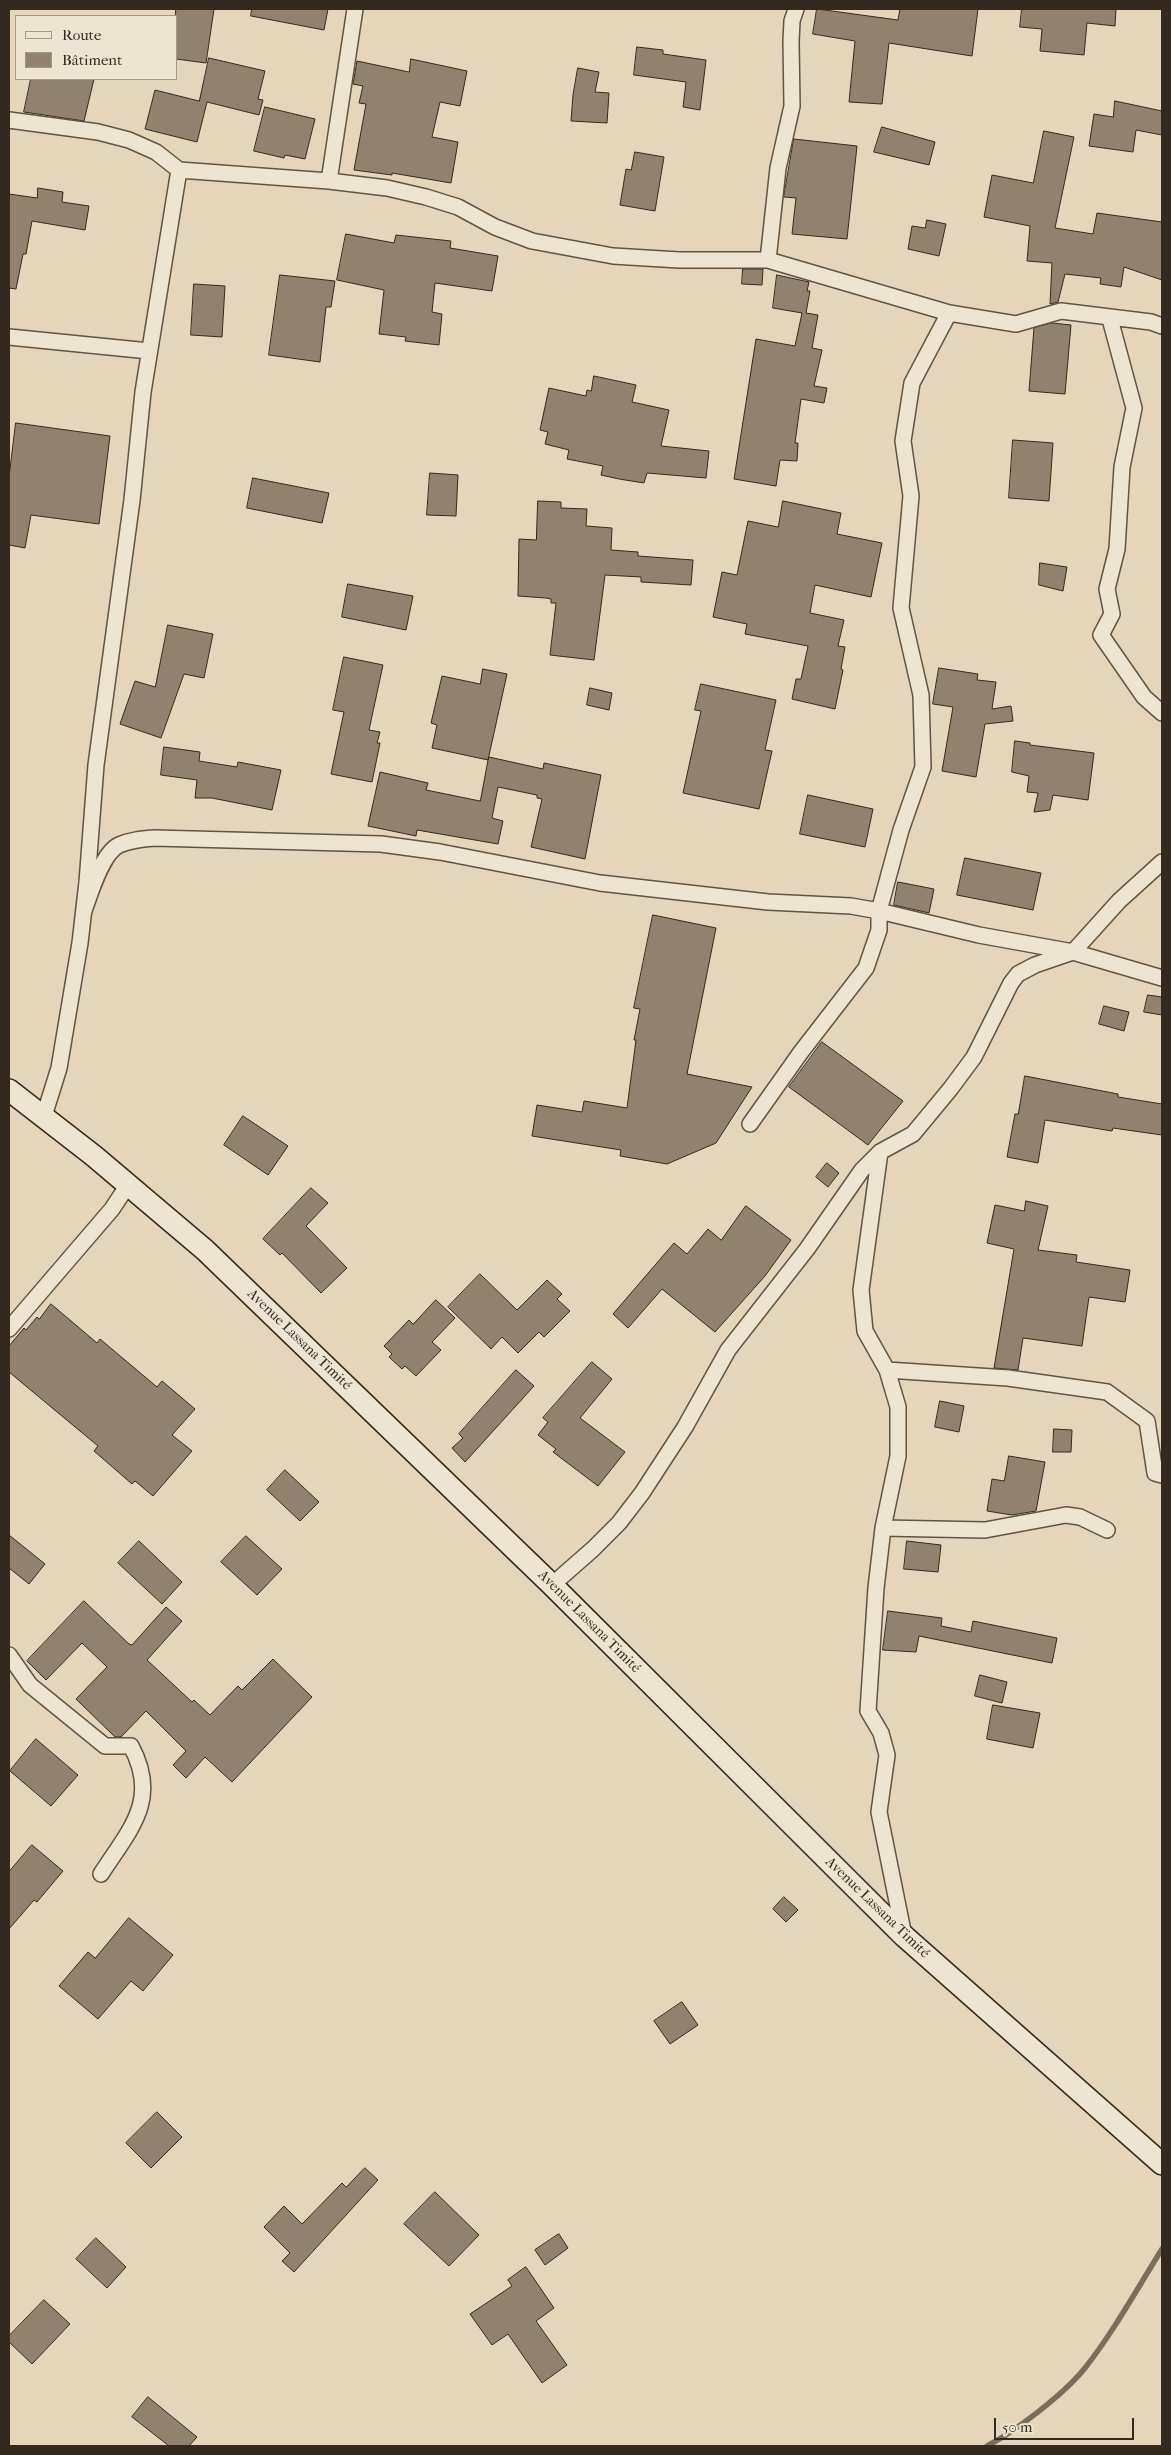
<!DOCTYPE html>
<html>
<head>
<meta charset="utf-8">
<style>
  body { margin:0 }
  #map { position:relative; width:1171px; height:2455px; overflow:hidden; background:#e5d5ba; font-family:"IM FELL French Canon",serif }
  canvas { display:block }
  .frame { position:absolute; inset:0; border:10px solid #33291e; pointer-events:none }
  .legend { position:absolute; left:15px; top:15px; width:162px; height:65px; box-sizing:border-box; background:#eee4d2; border:1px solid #a3998a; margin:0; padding:6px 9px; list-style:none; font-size:15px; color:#33291e }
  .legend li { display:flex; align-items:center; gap:10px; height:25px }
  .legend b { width:25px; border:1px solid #a3998a }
  .scale { position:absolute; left:994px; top:2418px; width:140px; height:22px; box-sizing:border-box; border:2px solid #33291e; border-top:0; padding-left:6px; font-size:15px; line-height:18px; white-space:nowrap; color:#33291e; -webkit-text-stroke:4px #eee4d2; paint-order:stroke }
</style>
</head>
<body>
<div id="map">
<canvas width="1171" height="2455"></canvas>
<div class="frame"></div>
<ul class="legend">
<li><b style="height:6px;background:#eee4d2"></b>Route</li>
<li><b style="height:14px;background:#90826f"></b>Bâtiment</li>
</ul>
<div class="scale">50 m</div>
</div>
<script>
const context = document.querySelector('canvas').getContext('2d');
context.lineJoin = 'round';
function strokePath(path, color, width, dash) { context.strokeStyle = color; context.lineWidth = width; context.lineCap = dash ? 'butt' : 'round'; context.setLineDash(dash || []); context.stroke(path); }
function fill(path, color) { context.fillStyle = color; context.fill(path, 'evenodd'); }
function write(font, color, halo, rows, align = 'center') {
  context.font = font + ' "IM FELL French Canon",serif'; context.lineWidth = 5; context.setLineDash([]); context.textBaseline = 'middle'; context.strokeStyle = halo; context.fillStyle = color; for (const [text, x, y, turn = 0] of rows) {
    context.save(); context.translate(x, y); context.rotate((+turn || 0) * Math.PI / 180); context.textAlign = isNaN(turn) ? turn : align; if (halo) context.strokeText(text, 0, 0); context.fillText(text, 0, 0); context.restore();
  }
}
strokePath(new Path2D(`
  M 987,2446 C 1016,2431 1064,2394 1085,2368 C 1114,2331 1137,2289 1162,2249`), '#796d5c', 5.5);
const building = new Path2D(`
  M 176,9 L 214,9 L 206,63 L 176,59 Z
  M 252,9 L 328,9 L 324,30 L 251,16 Z
  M 817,9 L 898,20 L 900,9 L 978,9 L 972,56 L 889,43 L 882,104 L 849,102 L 855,41 L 813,34 Z
  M 1022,9 L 1116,9 L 1115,26 L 1087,23 L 1084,55 L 1040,51 L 1042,29 L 1020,27 Z
  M 637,47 L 663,50 L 663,54 L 706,60 L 700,110 L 683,107 L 686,82 L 634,75 Z
  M 209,58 L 265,71 L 258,99 L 263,100 L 259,115 L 207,102 L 197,142 L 145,129 L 155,90 L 199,101 Z
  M 411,59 L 467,71 L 460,106 L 440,102 L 432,137 L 458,142 L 451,183 L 392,173 L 392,175 L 354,170 L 366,104 L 359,103 L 363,86 L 353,84 L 357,61 L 409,72 Z
  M 578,68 L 599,72 L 595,92 L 609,93 L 607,123 L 571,121 L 573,95 Z
  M 31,79 L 94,79 L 84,121 L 24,112 Z
  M 1115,101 L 1162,111 L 1162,135 L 1136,130 L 1133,152 L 1089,146 L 1094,114 L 1113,117 Z
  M 265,107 L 315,119 L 305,159 L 285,155 L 284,158 L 254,151 Z
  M 882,127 L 935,142 L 929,165 L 874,152 Z
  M 1044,131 L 1074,137 L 1055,228 L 1093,234 L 1097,213 L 1162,222 L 1162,280 L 1124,267 L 1121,287 L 1100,284 L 1101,278 L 1065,274 L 1058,302 L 1050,304 L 1052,263 L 1027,261 L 1030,226 L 984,217 L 992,175 L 1033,183 Z
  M 794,139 L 857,146 L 847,239 L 792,234 L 796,198 L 784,197 Z
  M 635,152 L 664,157 L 655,211 L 620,205 L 626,169 L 631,170 Z
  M 38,188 L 63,192 L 62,202 L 89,206 L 85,230 L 32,221 L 26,254 L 23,254 L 16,289 L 9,288 L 9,194 L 37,198 Z
  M 927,220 L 946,224 L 939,256 L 908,249 L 912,226 L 925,228 Z
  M 346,234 L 394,243 L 396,235 L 451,241 L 450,248 L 498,256 L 492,291 L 435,283 L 432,312 L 442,314 L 439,345 L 405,341 L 406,337 L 379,334 L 384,290 L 337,280 Z
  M 743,269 L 763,269 L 762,285 L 742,284 Z
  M 280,275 L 335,281 L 331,307 L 326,307 L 320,362 L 269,355 Z
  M 777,275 L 809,282 L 807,291 L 810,291 L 806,313 L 818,315 L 812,348 L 822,350 L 814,386 L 827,388 L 824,403 L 801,399 L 795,443 L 798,443 L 797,461 L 780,460 L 776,486 L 734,479 L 756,339 L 795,346 L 802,313 L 773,308 Z
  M 194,284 L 225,286 L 222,337 L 191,335 Z
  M 1052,323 L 1071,325 L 1065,394 L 1029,391 L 1034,328 Z
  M 594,376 L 636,385 L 632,402 L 669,410 L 661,446 L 709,451 L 706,478 L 647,473 L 644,483 L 619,479 L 601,475 L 603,466 L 567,459 L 569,450 L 545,444 L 548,432 L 540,430 L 549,388 L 586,396 L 587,390 L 591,391 Z
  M 16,423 L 110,436 L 99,524 L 31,515 L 25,548 L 9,545 L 9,477 Z
  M 1013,440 L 1053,443 L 1049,501 L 1009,498 Z
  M 430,473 L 458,475 L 456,516 L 427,515 Z
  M 253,478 L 329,493 L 322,523 L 247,508 Z
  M 538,501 L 561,502 L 561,508 L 587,509 L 586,526 L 612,528 L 611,550 L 638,552 L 638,556 L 693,560 L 691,585 L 641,582 L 641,577 L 605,575 L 594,660 L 550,655 L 556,603 L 551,603 L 551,599 L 546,598 L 518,596 L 519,539 L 536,540 Z
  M 783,501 L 841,513 L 837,534 L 882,543 L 871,597 L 815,585 L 810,613 L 844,620 L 838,646 L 845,647 L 841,669 L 843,670 L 835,709 L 792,699 L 796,679 L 801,679 L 808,646 L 745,634 L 747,624 L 713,617 L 722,572 L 737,575 L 748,521 L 778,527 Z
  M 1040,563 L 1067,567 L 1063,591 L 1039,585 Z
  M 348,584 L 413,596 L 406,630 L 342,617 Z
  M 168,625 L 213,634 L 204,678 L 184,674 L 161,738 L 120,724 L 135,681 L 155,687 Z
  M 344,657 L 383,665 L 369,730 L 380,732 L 377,743 L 380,743 L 372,782 L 331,774 L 344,712 L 333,710 Z
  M 939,668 L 978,674 L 977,680 L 996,682 L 992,709 L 1011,706 L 1013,721 L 985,724 L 976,777 L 942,771 L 953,707 L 933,704 Z
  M 483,669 L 507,674 L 488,760 L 432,748 L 437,725 L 431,723 L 442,676 L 480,684 Z
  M 701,684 L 776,700 L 765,750 L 772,751 L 759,809 L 683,793 L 701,711 L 695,710 Z
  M 590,688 L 612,693 L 609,710 L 587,705 Z
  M 1015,741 L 1030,743 L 1030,745 L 1094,753 L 1088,800 L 1053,795 L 1050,810 L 1034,812 L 1038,793 L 1027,792 L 1029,776 L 1012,772 Z
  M 164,747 L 200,752 L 199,761 L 237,767 L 238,762 L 281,770 L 272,810 L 212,798 L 195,798 L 197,780 L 161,775 Z
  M 489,757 L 543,769 L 544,763 L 601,775 L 585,859 L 531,847 L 542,799 L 537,798 L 537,795 L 498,787 L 492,818 L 503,821 L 498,844 L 417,830 L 416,836 L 368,826 L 380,772 L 428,783 L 426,790 L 480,801 Z
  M 808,795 L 873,809 L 865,847 L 800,834 Z
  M 965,858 L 1041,873 L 1033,910 L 957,895 Z
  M 898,882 L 934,889 L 929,913 L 894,905 Z
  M 653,915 L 716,928 L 687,1074 L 752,1087 L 716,1143 L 667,1164 L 620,1156 L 621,1150 L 532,1136 L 537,1105 L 582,1112 L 584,1101 L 627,1108 L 636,1040 L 634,1040 L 640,1009 L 634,1008 Z
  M 1148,995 L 1162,997 L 1162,1015 L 1144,1012 Z
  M 1104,1006 L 1129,1012 L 1124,1031 L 1099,1024 Z
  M 822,1042 L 903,1101 L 868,1145 L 789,1087 Z
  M 1025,1076 L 1118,1094 L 1118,1097 L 1162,1104 L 1162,1135 L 1113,1128 L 1112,1131 L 1045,1120 L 1038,1163 L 1007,1157 L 1015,1114 L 1018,1114 Z
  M 243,1116 L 288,1146 L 268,1175 L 224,1145 Z
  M 827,1163 L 839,1173 L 828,1187 L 816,1177 Z
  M 311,1188 L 328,1203 L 306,1226 L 347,1268 L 321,1293 L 282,1253 L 280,1255 L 263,1239 Z
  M 1026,1201 L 1048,1206 L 1038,1250 L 1077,1255 L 1076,1262 L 1130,1270 L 1125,1302 L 1089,1297 L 1082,1346 L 1023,1338 L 1018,1370 L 994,1368 L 1014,1249 L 987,1243 L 995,1205 L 1024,1211 Z
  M 746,1206 L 791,1240 L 765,1276 L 715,1332 L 662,1289 L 628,1328 L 613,1314 L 674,1243 L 687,1254 L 708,1229 L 721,1240 Z
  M 480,1274 L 517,1310 L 547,1280 L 562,1294 L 557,1299 L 570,1311 L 544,1337 L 539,1332 L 518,1353 L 502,1337 L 491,1349 L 448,1307 Z
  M 436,1300 L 455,1318 L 432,1342 L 441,1350 L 416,1376 L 405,1366 L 402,1369 L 389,1357 L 392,1354 L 384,1346 L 409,1320 L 413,1324 Z
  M 51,1304 L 97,1343 L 100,1339 L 157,1387 L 162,1381 L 195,1409 L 172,1435 L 192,1451 L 153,1496 L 135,1481 L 132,1484 L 94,1451 L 98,1446 L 9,1372 L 9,1346 L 24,1328 L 26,1330 L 37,1317 L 39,1319 Z
  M 592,1362 L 612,1379 L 580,1418 L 625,1452 L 598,1486 L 553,1452 L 556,1449 L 538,1435 L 548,1422 L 543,1418 Z
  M 516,1370 L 534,1386 L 465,1462 L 452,1448 L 463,1438 L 459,1434 Z
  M 940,1401 L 964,1406 L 959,1432 L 935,1427 Z
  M 1054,1429 L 1072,1430 L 1071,1452 L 1053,1452 Z
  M 1009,1456 L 1045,1462 L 1036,1511 L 1012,1515 L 987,1511 L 992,1479 L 1004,1481 Z
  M 285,1470 L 319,1502 L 300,1521 L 267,1490 Z
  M 9,1535 L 45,1564 L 29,1584 L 9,1568 Z
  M 246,1536 L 282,1569 L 257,1595 L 221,1562 Z
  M 139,1541 L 182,1582 L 162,1604 L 118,1563 Z
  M 907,1541 L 941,1545 L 938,1572 L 904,1569 Z
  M 84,1601 L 129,1644 L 132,1645 L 166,1607 L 182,1621 L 147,1660 L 192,1702 L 194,1700 L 210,1715 L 238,1686 L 242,1690 L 273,1659 L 312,1697 L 232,1782 L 205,1757 L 186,1778 L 173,1765 L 186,1751 L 146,1711 L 121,1737 L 115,1737 L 76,1699 L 107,1667 L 82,1643 L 46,1680 L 27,1661 Z
  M 888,1611 L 942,1618 L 941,1626 L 971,1632 L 973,1621 L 1057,1638 L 1052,1663 L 919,1636 L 916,1652 L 883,1650 Z
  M 980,1675 L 1007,1682 L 1002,1703 L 975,1696 Z
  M 993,1705 L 1040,1713 L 1033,1748 L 987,1739 Z
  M 36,1739 L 78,1775 L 51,1806 L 10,1771 Z
  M 32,1845 L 63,1871 L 37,1902 L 34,1900 L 9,1929 L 9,1872 Z
  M 784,1897 L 798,1910 L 786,1922 L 773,1909 Z
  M 129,1918 L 173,1955 L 143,1991 L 131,1981 L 98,2019 L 59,1986 L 88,1952 L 95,1958 Z
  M 682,2002 L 698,2025 L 670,2044 L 654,2021 Z
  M 157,2112 L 182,2137 L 151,2168 L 126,2143 Z
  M 365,2168 L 378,2180 L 294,2272 L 282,2261 L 290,2253 L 264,2227 L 284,2206 L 302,2224 L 342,2183 L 346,2187 Z
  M 435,2192 L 479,2235 L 449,2266 L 404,2224 Z
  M 559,2234 L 568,2248 L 545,2265 L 535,2250 Z
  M 96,2238 L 126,2267 L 107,2288 L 76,2259 Z
  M 526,2267 L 554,2308 L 536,2321 L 567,2365 L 542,2383 L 508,2334 L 492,2345 L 470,2314 L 512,2286 L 508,2280 Z
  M 44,2300 L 70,2324 L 32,2364 L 9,2342 L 9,2336 Z
  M 148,2397 L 197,2437 L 189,2446 L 169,2446 L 132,2417 Z`);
fill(building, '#90826f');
strokePath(building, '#33291e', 1);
const street = new Path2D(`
  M 9,120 L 98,132 L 129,140 L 156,152 L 179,170 L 329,181 L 387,188 L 426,197 L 458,207 L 495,227 L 532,241 L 613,256 L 679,260 L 768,260 L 949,313 L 1016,324 L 1061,311 L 1151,322 L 1162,326
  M 329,181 L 355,9
  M 768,260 L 778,168 L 792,106 L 791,41 L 792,21 L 796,9
  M 1110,319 L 1134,408 L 1122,467 L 1117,549 L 1107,589 L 1112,614 L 1101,635 L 1144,697 L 1162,713
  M 9,337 L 149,351
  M 84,911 C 90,894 102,853 119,845 C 130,840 142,839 154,838 L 381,844 L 440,852 L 600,883 L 768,902 L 851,906 L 879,911 L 979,935 L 1073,952 L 1162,978
  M 44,1116 L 59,1068 L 80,943 L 87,882 L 96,765 L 132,500 L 143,392 L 179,170
  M 750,1124 L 801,1052 L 866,968 L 879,930 L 879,911 L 901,830 L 923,767 L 921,695 L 901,608 L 911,496 L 903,441 L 912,383 L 949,313
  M 880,1152 L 861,1290 L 865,1331 L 887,1370 L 898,1407 L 898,1456 L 883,1528 L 876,1588 L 868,1711 L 881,1733 L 887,1755 L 879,1812 L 904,1936
  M 9,1329 L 112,1209 L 128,1185
  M 887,1370 L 1008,1378 L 1107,1392 L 1147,1421 L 1155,1473 L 1162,1475
  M 883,1528 L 985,1530 L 1066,1515 L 1080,1517 L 1107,1530
  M 552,1585 L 593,1549 L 619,1523 L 642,1493 L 685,1427 L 728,1350 L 807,1249 L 862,1170 L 880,1152 L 913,1134 L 951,1088 L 974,1057 L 1011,983 L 1018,974 L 1035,965 L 1073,952 L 1119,901 L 1162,862
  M 9,1655 L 30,1685 L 105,1746 L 131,1746 C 160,1800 130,1829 101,1874`);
const secondary = new Path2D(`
  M 9,1090 L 94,1156 L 205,1250 L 552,1585 L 904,1936 L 1162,2164`);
strokePath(street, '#605445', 18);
strokePath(secondary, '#33291e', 24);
strokePath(street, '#eee4d2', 15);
strokePath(secondary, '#eee4d2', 21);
write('14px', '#33291e', '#eee4d2', [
  ["Avenue Lassana Timité",299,1340,44],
  ["Avenue Lassana Timité",589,1622,45],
  ["Avenue Lassana Timité",877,1908,44]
]);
</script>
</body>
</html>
